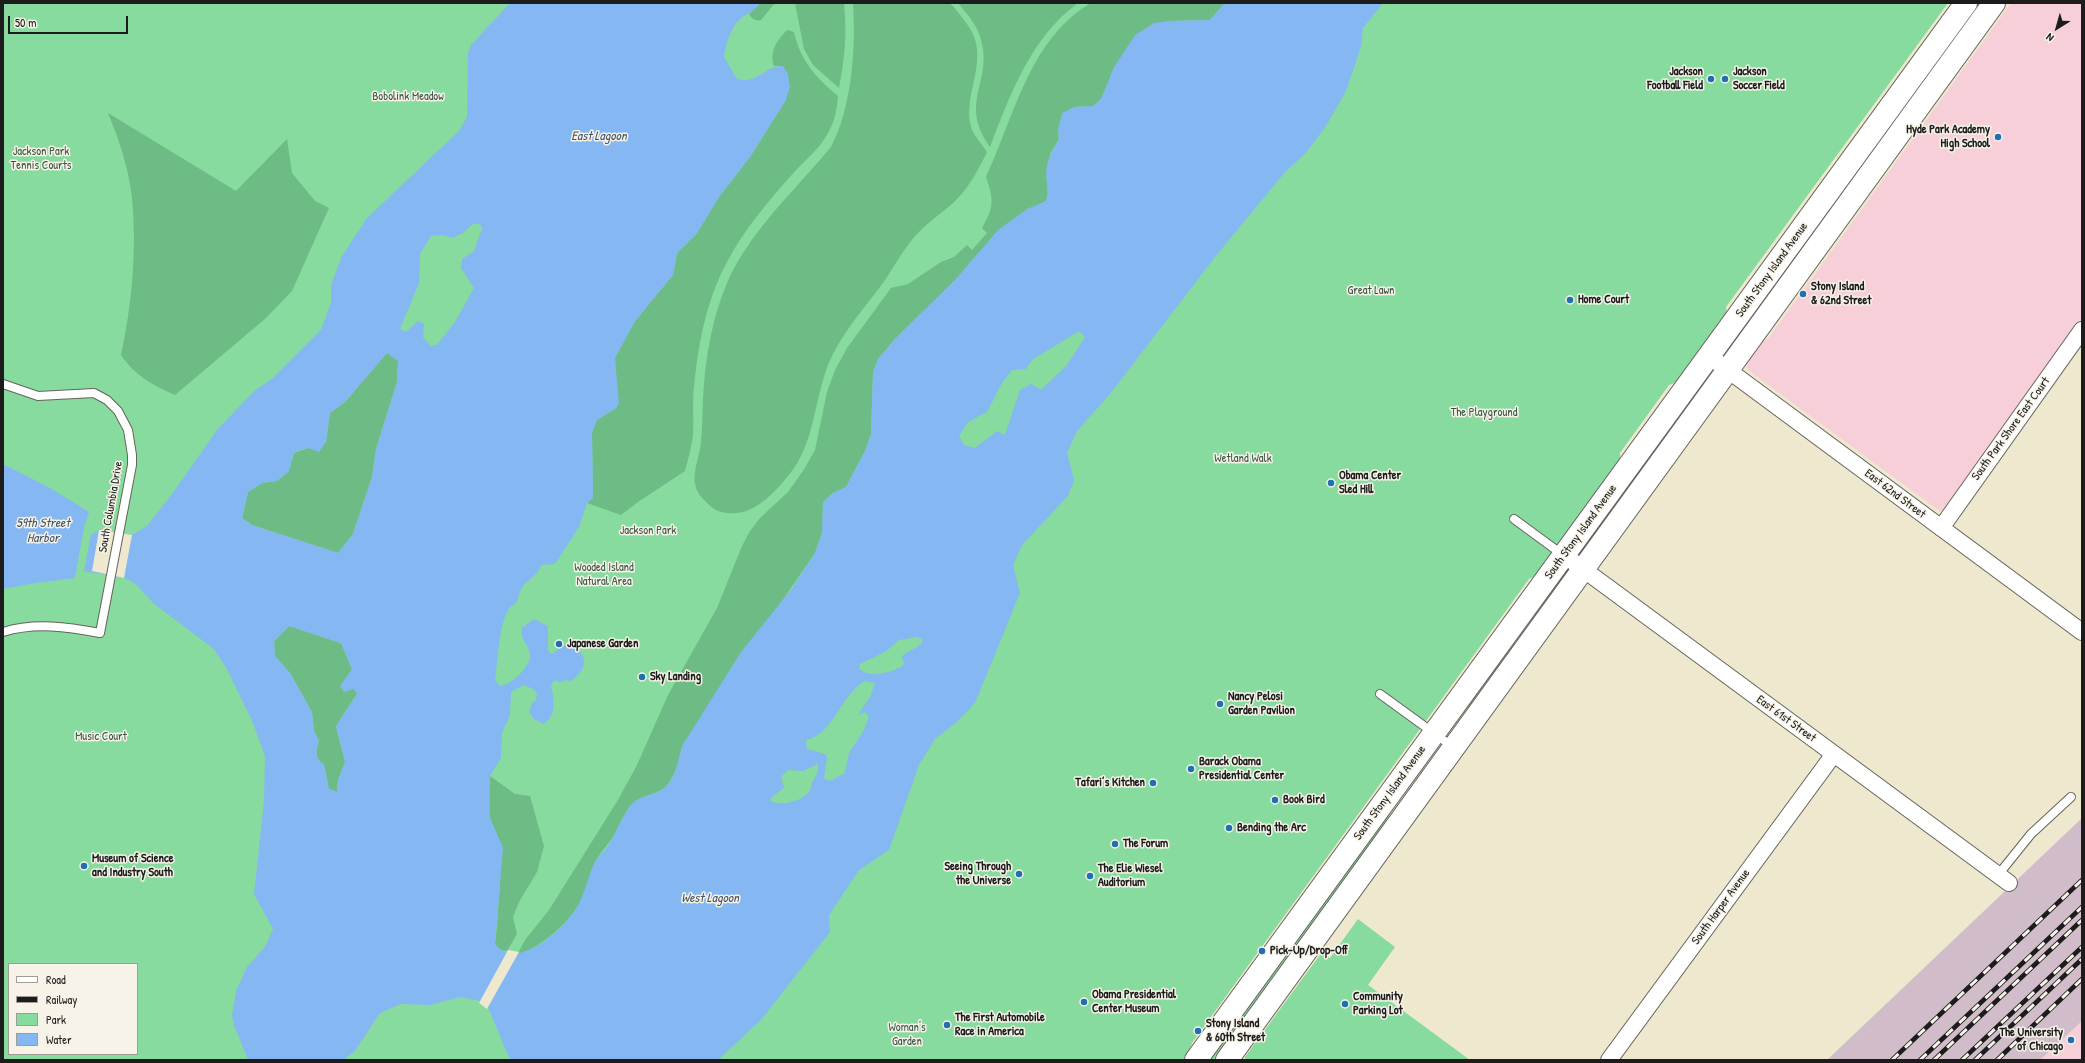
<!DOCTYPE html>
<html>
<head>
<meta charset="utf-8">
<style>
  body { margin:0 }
  #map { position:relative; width:2085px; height:1063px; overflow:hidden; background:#eee8cf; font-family:"Patrick Hand",sans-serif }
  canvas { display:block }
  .frame { position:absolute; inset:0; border:4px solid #1c1c1c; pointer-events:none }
  .legend { position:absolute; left:8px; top:963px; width:130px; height:92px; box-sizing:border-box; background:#f7f3e8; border:1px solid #9f9d96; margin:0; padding:5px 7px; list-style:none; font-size:12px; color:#1c1c1c }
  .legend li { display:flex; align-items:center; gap:8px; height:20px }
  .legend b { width:20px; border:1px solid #9f9d96 }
  .north { position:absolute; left:2037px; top:8px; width:40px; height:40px; -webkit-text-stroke:3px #f7f3e8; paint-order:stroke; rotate:217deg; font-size:11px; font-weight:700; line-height:16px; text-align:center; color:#1c1c1c }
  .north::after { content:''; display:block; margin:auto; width:14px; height:18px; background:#1c1c1c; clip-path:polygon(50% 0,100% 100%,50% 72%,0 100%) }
  .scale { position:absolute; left:8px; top:16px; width:120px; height:18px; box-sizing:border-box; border:2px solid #1c1c1c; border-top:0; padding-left:5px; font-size:12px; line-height:14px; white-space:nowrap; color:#1c1c1c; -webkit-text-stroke:3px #f7f3e8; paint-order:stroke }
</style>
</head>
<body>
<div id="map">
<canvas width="2085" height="1063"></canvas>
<div class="frame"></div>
<ul class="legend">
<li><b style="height:5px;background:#fff"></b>Road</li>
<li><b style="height:5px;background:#1c1c1c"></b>Railway</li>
<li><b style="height:11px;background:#87db9e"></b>Park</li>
<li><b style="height:11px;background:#85b7f2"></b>Water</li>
</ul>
<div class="north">N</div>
<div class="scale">50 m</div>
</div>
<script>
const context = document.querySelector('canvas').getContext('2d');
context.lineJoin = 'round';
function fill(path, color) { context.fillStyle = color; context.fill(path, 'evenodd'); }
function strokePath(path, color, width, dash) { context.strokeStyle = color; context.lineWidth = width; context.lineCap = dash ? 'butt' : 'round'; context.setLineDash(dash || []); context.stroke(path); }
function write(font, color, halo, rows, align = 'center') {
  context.font = font + ' "Patrick Hand",sans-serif'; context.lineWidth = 3; context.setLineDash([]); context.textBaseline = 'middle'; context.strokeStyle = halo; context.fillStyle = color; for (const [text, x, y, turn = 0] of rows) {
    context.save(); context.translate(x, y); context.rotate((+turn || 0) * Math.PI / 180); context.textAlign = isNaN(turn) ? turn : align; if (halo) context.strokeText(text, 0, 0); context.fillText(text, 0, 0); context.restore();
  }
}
fill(new Path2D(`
  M 2011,3 L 2082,3 L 2082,318 L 1941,512 L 1752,373 L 1747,368 L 1746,362 L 1760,339 L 1768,339 Z
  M 2082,1021 L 2082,1060 L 2040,1060 Z`), '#f6cfd8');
fill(new Path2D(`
  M 2082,818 L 2082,1021 L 2040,1060 L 1827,1060 Z`), '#d1bdca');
fill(new Path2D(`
  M 3,3 L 1948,3 L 1726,307 L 1727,317 L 1680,381 L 1669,385 L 1620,453 L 1620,463 L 1539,574 L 1529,579 L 1192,1043 L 1186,1060 L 3,1060 ZM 9,964 L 137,964 L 137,1054 L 9,1054 Z
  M 1905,100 L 1908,103 L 1891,131 L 1783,280 L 1781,278 L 1796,251 Z
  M 1701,381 L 1706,385 L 1635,483 L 1633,481 L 1649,454 Z
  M 1511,643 L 1513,645 L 1497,673 L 1470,710 L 1465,706 Z
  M 1386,814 L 1389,816 L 1372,844 L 1216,1060 L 1208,1060 Z
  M 1358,919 L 1395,947 L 1368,985 L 1470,1060 L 1245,1060 L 1245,1057 L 1322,952 L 1330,958 Z`), '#87db9e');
fill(new Path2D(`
  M 760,3 L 775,3 L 761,20 C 755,21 752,19 749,14 Z
  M 795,3 L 844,3 C 847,35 845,56 839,88 L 813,65 L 804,49 Z
  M 853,3 L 949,3 L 953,6 C 960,15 968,24 973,34 C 986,63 965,93 970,123 C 972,134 981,143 987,152 C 979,168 971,184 959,197 C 947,210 931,219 919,232 C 904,247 895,266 883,283 C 866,306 847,327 834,352 C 813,391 818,441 788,476 C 771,497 748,521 718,511 C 713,509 708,504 704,500 C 686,482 699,463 701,442 C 703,422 702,403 704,384 C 708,340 718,291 743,253 C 768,214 802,182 831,147 C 852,107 856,48 853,3 Z
  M 958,3 L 1078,3 C 1031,37 1010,95 990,147 C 958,102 993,83 981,40 C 978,26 967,14 958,3 Z
  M 1091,3 L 1230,3 L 1224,4 L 1210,20 L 1169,21 L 1107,85 L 1101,99 L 1093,106 L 1074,107 L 1058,130 L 1059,139 L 1050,154 L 1049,193 L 1046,201 L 1039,205 L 954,281 L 895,339 L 878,359 L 873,373 L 871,434 L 865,451 L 846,487 L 833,493 L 823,502 L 822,533 L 815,553 L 682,746 C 679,760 674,785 659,791 C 651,795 639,797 632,804 C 625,811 620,824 615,833 C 610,843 600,852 596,861 C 590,871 589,884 584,895 C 573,920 542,947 517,955 L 525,940 L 549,910 L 618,800 L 637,765 L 668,695 L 717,608 L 742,546 L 750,531 L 760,518 L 788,492 L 803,471 L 815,450 L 827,392 L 835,370 L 847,348 L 891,288 L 908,284 L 941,262 L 954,257 L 967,245 L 972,250 L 987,233 L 982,228 C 994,207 994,200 986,177 C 1014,118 1029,39 1091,3 Z
  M 787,30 L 794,32 C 800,60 816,78 838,96 C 837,108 835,121 829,131 C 821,147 808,158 796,170 C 771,198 744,229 727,262 C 706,301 698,345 694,387 C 692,404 694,420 693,436 C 691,448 688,460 685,471 L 638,502 L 621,515 L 587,503 L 593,498 L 592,432 L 597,420 L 616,408 L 615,358 L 618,352 L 635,321 L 673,275 L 677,253 L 697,233 L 719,197 L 750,157 L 786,100 L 783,66 L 774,66 C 769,51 777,41 787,30 Z
  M 108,113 L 236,191 L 287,139 L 292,173 L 315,201 L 329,208 L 292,291 L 266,318 L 175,395 C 154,386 134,375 121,355 C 132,304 137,250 132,198 C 129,169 119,140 108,113 Z
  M 387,353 L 398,361 L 397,382 L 376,449 L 372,477 L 353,534 L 338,553 L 252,525 L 242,518 L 248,492 L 262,483 L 277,481 L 289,471 L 294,453 L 326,442 L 330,413 L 345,402 Z
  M 289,626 L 341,643 L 352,669 L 354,688 L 357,694 L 336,726 L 345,762 L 338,780 L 337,792 L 329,789 L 324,765 C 314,758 316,751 319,741 L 314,731 L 312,712 L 290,673 L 275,656 L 274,641 Z
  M 490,776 L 515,794 L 530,796 L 544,846 L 537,872 L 519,902 L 513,917 L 517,934 L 507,951 L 499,950 L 495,944 L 497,926 L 500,883 L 496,833 L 490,818 Z`), '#6dbb85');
fill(new Path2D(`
  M 510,3 L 760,3 C 755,11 747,13 740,19 C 730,29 726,44 724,57 L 737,79 C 760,84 763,66 783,66 L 788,74 L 790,87 L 786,100 L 750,157 L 719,197 L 697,233 L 677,253 L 673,275 L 635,321 L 615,358 L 619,403 L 616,408 L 597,420 L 592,432 L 593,498 L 587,503 L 579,527 L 555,564 L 541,565 C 539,574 529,579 523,586 C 519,591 519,597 516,603 C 514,605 510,606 509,609 C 499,622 498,661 495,679 L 499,686 C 510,686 532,666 530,654 C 528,642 520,642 522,628 L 534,619 L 548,626 L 548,649 L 550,653 L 553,653 L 563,645 C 588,648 591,667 571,681 L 566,680 L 560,682 L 555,680 L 551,685 C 554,699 557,717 543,724 L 534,719 L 529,712 L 532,703 L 536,700 L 537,693 L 533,689 L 524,685 L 511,692 L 510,715 L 502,733 L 501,758 L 490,776 L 490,818 L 503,848 L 495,944 C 517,972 561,931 575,910 C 586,894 587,876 596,860 C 599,855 605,851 608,846 C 615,835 624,812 632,804 C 639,797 651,795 660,791 C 674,784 679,760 682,746 L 741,652 L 793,587 L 815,553 L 822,533 L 823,502 L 833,493 L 846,487 L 865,451 L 871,434 L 873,373 L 878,359 L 895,339 L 954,281 L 998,230 L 1027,209 L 1046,201 C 1050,189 1044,178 1047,166 C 1048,156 1055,148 1059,139 L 1058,130 L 1062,113 L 1074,107 L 1093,106 L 1101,99 L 1114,67 L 1135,35 L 1154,23 L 1169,21 L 1210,20 L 1224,4 L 1230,3 L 1383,3 L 1363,28 L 1361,47 L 1346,91 L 1326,126 L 1305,154 L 1285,172 L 1215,257 L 1110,394 L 1077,431 L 1067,453 L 1074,480 L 1068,496 L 1022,545 L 1013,565 L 1020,593 L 975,703 L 957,722 L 935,739 L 919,765 L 889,850 L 859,870 L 829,915 L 830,932 L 761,1020 L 718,1060 L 510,1060 L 488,1007 L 480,1001 L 461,997 L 430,1005 L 401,1004 L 380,1013 L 355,1051 L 343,1060 L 248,1060 L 234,1025 L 232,1015 L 236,991 L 247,967 L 265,947 L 273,929 L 254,894 L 264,801 L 265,756 L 253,723 L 227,669 L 214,649 L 153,603 L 137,585 L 125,578 L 84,571 L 91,535 L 99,530 L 132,535 L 147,526 L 172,494 L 217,430 L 254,391 L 272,379 L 321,330 L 331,303 L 331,285 L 342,256 L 367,218 L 459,131 L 467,117 L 468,53 L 471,45 ZM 473,224 L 480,224 L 482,229 L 474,251 L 462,259 L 461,268 L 474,288 L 455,322 L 437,345 L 430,346 L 423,337 L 424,324 L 418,321 L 406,332 L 400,329 L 419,283 L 420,254 L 431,236 L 443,235 L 452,238 L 463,233 ZM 1079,331 L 1085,337 L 1067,365 L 1041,390 L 1031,384 L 1020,390 L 1005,435 L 997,431 L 975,448 L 964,445 L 959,436 L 968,422 L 987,412 L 1002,383 L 1012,370 L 1026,369 L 1032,360 ZM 387,353 L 398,361 L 397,382 L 376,449 L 372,477 L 353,534 L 338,553 L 252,525 L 242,518 L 248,492 L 262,483 L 277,481 L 289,471 L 294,452 L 308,448 L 319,452 L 326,442 L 330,413 L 345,402 ZM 289,626 L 341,643 L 352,669 L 340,686 L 344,692 L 354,689 L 357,694 L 336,726 L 345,762 L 338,780 L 337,792 L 329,789 L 324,764 C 314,758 316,751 319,741 L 314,731 L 312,712 L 290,673 L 275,656 L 274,641 ZM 917,637 L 922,639 L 922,643 C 916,649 907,651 901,657 L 904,661 L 903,666 C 891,672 872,679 859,669 L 860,664 L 885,652 L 899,640 ZM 865,681 L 875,683 L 870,697 L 858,715 L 865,712 L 869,717 L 864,730 L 849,753 L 845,773 L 830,781 L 824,778 L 827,758 L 825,754 L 807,749 L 806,740 C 833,735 841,694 865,681 ZM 817,764 C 820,771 816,775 813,781 C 811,785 811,790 808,793 C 800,802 781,806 770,801 L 773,796 L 784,788 L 781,777 L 788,770 L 803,771 Z
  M 3,464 L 50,488 L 89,512 L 84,527 L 75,578 L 35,583 L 3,589 Z`), '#85b7f2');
fill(new Path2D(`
  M 99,530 L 132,535 L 124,578 L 92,571 Z
  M 508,950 L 519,952 L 487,1009 L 479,1003 Z`), '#eee8cf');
const service = new Path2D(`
  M 3,384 L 38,396 L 94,393 L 107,400 L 118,411 L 128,430 L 132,455 L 132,465 L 100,633 C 68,627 35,622 3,632
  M 1514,519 L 1563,555
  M 1380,694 L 1453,747
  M 1998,875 L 2031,834 L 2071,797`);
const minor = new Path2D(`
  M 1709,356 L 2082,632
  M 1941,528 L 2082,330
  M 1564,555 L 2009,883
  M 1609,1060 L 1834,754`);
const secondary = new Path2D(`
  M 1196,1060 L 1966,3
  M 1227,1060 L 1994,3`);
strokePath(service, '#66635b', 10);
strokePath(minor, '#66635b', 18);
strokePath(secondary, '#66635b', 24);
strokePath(service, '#fff', 8);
strokePath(minor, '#fff', 16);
strokePath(secondary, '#fff', 22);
const rail = new Path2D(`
  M 1892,1060 L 2082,880
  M 1920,1060 L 2082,907
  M 1934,1060 L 2082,920
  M 1962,1060 L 2082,947
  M 1975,1060 L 2082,959
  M 1997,1060 L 2082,979`);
strokePath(rail, '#1c1c1c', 4.5);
strokePath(rail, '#f7f3e8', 3, [9]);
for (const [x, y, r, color] of [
  [1711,79,4,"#1f6fb2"],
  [1725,79,4,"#1f6fb2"],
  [1998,137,4,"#1f6fb2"],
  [1803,294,4,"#1f6fb2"],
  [1570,300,4,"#1f6fb2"],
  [1331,483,4,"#1f6fb2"],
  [559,644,4,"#1f6fb2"],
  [642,677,4,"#1f6fb2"],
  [1220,704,4,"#1f6fb2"],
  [1191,769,4,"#1f6fb2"],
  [1153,783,4,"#1f6fb2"],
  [1275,800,4,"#1f6fb2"],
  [1229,828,4,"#1f6fb2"],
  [1115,844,4,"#1f6fb2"],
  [84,866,4,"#1f6fb2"],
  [1019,874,4,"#1f6fb2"],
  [1090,876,4,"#1f6fb2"],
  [1262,951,4,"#1f6fb2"],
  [1084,1002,4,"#1f6fb2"],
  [1345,1004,4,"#1f6fb2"],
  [947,1025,4,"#1f6fb2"],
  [1198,1031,4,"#1f6fb2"],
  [2071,1040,4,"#1f6fb2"]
]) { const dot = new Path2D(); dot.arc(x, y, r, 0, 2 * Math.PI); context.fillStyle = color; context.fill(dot); strokePath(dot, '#f7f3e8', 1.5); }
write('bold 12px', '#1c1c1c', '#f7f3e8', [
  ["Jackson",1703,72,"right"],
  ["Football Field",1703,86,"right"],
  ["Jackson",1733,72],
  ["Soccer Field",1733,86],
  ["Hyde Park Academy",1990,130,"right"],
  ["High School",1990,144,"right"],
  ["Stony Island",1811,287],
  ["& 62nd Street",1811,301],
  ["Home Court",1578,300],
  ["Obama Center",1339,476],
  ["Sled Hill",1339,490],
  ["Japanese Garden",567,644],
  ["Sky Landing",650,677],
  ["Nancy Pelosi",1228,697],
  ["Garden Pavilion",1228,711],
  ["Barack Obama",1199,762],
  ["Presidential Center",1199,776],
  ["Tafari’s Kitchen",1145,783,"right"],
  ["Book Bird",1283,800],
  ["Bending the Arc",1237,828],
  ["The Forum",1123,844],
  ["Museum of Science",92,859],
  ["and Industry South",92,873],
  ["Seeing Through",1011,867,"right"],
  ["the Universe",1011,881,"right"],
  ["The Elie Wiesel",1098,869],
  ["Auditorium",1098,883],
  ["Pick-Up/Drop-Off",1270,951],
  ["Obama Presidential",1092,995],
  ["Center Museum",1092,1009],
  ["Community",1353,997],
  ["Parking Lot",1353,1011],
  ["The First Automobile",955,1018],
  ["Race in America",955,1032],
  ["Stony Island",1206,1024],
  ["& 60th Street",1206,1038],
  ["The University",2063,1033,"right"],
  ["of Chicago",2063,1047,"right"]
], 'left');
write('12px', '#3c5543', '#f7f3e8', [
  ["Bobolink Meadow",408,97],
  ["Jackson Park",41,152],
  ["Tennis Courts",41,166],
  ["Great Lawn",1371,291],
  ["The Playground",1484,413],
  ["Wetland Walk",1243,459],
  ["Jackson Park",648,531],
  ["Wooded Island",604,568],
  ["Natural Area",604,582],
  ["Music Court",101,737],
  ["Woman's",907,1028],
  ["Garden",907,1042]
]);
write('12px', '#1c1c1c', '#f7f3e8', [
  ["South Stony Island Avenue",1772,270,-54],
  ["South Park Shore East Court",2011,429,-54],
  ["East 62nd Street",1895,494,37],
  ["South Columbia Drive",111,507,-80],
  ["South Stony Island Avenue",1581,532,-54],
  ["East 61st Street",1786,719,36],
  ["South Stony Island Avenue",1390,793,-54],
  ["South Harper Avenue",1721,907,-54]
]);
write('italic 13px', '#415267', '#f7f3e8', [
  ["East Lagoon",599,137],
  ["59th Street",43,524],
  ["Harbor",43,539],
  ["West Lagoon",710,899]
]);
</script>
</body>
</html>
